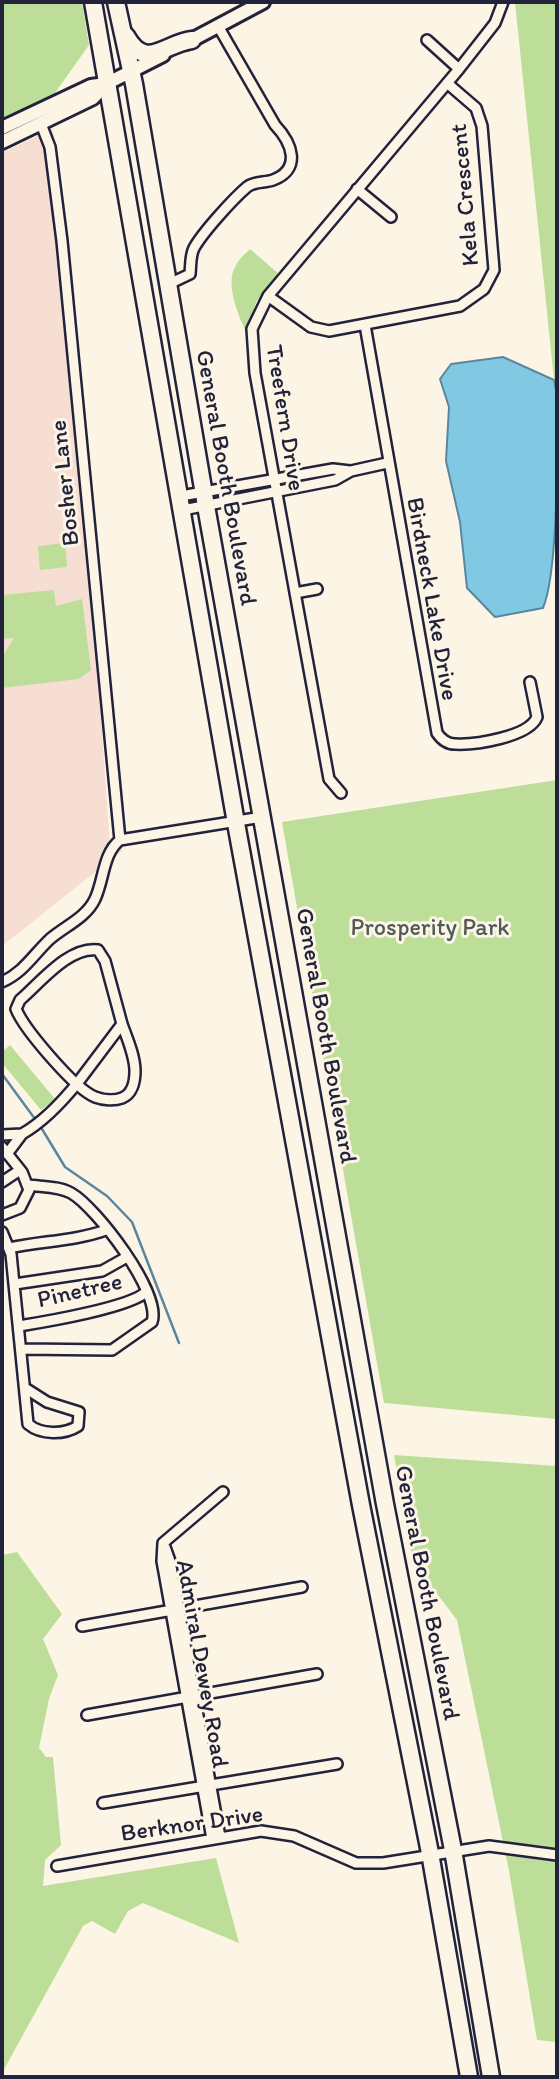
<!DOCTYPE html>
<html>
<head>
<meta charset="utf-8">
<style>
  body { margin:0 }
  #map { position:relative; width:559px; height:2079px; overflow:hidden; background:#fcf5e5; font-family:Itim,sans-serif }
  canvas { display:block }
  .frame { position:absolute; inset:0; border:4px solid #22223b; pointer-events:none }
</style>
</head>
<body>
<div id="map">
<canvas width="559" height="2079"></canvas>
<div class="frame"></div>
</div>
<script>
const context = document.querySelector('canvas').getContext('2d');
context.lineJoin = 'round';
function fill(path, color) { context.fillStyle = color; context.fill(path, 'evenodd'); }
function strokePath(path, color, width, dash) { context.strokeStyle = color; context.lineWidth = width; context.lineCap = dash ? 'butt' : 'round'; context.setLineDash(dash || []); context.stroke(path); }
function write(font, color, halo, rows, align = 'center') {
  context.font = font + ' Itim,sans-serif'; context.lineWidth = 6; context.setLineDash([]); context.textBaseline = 'middle'; context.strokeStyle = halo; context.fillStyle = color; for (const [text, x, y, turn = 0] of rows) {
    context.save(); context.translate(x, y); context.rotate((+turn || 0) * Math.PI / 180); context.textAlign = isNaN(turn) ? turn : align; if (halo) context.strokeText(text, 0, 0); context.fillText(text, 0, 0); context.restore();
  }
}
fill(new Path2D(`
  M 53,128 L 76,348 L 110,848 L 122,846 L 122,851 L 2,946 L 2,153 Z`), '#f6dfd2');
fill(new Path2D(`
  M 2,2 L 82,2 L 89,45 L 50,100 L 2,120 Z
  M 515,2 L 557,2 L 557,395 L 554,380 Z
  M 250,249 L 280,275 L 256,302 L 247,334 C 239,317 225,285 235,267 C 238,260 245,254 250,249 Z
  M 65,543 L 67,567 L 40,570 L 38,546 Z
  M 54,590 L 56,606 L 82,599 L 91,670 L 79,679 L 2,688 L 4,654 L 14,638 L 2,639 L 2,595 Z
  M 557,780 L 557,1419 L 384,1403 L 282,822 Z
  M 10,1045 L 55,1099 L 41,1110 L 2,1063 L 2,1052 Z
  M 394,1455 L 557,1466 L 557,2042 L 537,2040 L 509,1871 L 457,1620 L 413,1562 Z
  M 17,1552 L 62,1614 L 43,1639 L 58,1675 L 49,1699 L 39,1748 L 46,1757 L 53,1757 L 61,1845 L 45,1860 L 43,1886 L 216,1858 L 239,1943 L 143,1903 L 128,1911 L 115,1934 L 92,1921 L 83,1926 L 2,2073 L 2,1555 Z`), '#bdde98');
const water = new Path2D(`
  M 503,357 L 554,380 L 557,395 C 557,445 559,569 543,608 L 495,617 L 467,588 L 460,522 L 446,461 L 449,407 L 440,379 L 451,364 Z`);
fill(water, '#81c9e2');
strokePath(water, '#5b869f', 2);
strokePath(new Path2D(`
  M 2,1074 L 35,1119
  M 42,1129 L 65,1167 L 107,1196 L 132,1222 L 179,1343`), '#5b869f', 2.5);
const street = new Path2D(`
  M 427,40 L 459,69
  M 41,124 L 50,147 L 62,241 L 120,840
  M 357,189 L 391,217
  M 169,284 L 190,274 C 191,265 190,256 194,248 C 203,232 233,199 247,187 C 254,181 265,183 273,180 C 302,169 292,143 275,125 L 218,26
  M 268,296 L 311,327 L 329,331 L 460,306 L 484,289 L 494,270 L 482,126 L 476,108 L 447,83
  M 365,325 L 437,733 C 441,739 446,744 455,744 C 475,745 529,737 537,717 L 530,682
  M 181,496 L 333,469 L 350,471
  M 183,510 L 335,480 L 351,471 L 387,463
  M 295,593 L 317,589
  M 341,793 L 329,779 L 255,373 L 252,329 L 268,296 L 459,69 L 495,23 L 503,2
  M 2,982 C 24,972 33,955 50,939 C 65,926 86,918 95,899 C 104,880 103,853 120,840 L 262,817
  M 22,1134 C 45,1121 63,1101 79,1081 L 122,1024 L 105,961 L 98,950 C 69,946 41,982 20,1000 L 16,1009 C 24,1029 75,1089 95,1097 C 103,1100 114,1101 122,1098 C 132,1094 135,1082 135,1071 C 135,1056 127,1038 122,1024
  M 2,1135 L 22,1134 L 7,1154
  M 2,1147 L 22,1172 L 29,1190 L 20,1208 L 2,1215
  M 2,1182 L 20,1170
  M 2,1232 L 11,1254 L 28,1424 C 41,1435 64,1435 78,1426 L 79,1412 L 47,1402 L 25,1388
  M 9,1248 C 42,1241 75,1241 106,1230
  M 15,1284 L 102,1271 L 127,1257
  M 19,1326 C 44,1322 133,1307 147,1291
  M 21,1349 L 112,1350 L 152,1322 C 162,1293 96,1207 71,1193 C 59,1186 42,1187 28,1185
  M 163,1543 L 162,1561 L 212,1839
  M 163,1543 L 223,1492
  M 165,1547 L 170,1561 L 220,1837
  M 82,1626 L 302,1587
  M 87,1715 L 317,1674
  M 103,1803 L 337,1764
  M 57,1866 L 261,1831 L 294,1836 L 356,1863 L 383,1863 L 489,1846 L 557,1855`);
const secondary = new Path2D(`
  M 186,43 L 263,2
  M 2,128 L 91,86 L 106,84 L 163,55
  M 2,142 L 93,98 L 106,84`);
const highway = new Path2D(`
  M 93,2 L 236,823 L 361,1505 L 430,1853 L 469,2077
  M 116,2 L 134,84 L 206,506 L 385,1504 L 453,1850 L 491,2077
  M 126,36 C 146,71 163,44 192,40`);
strokePath(street, '#22223b', 14);
strokePath(secondary, '#22223b', 18);
strokePath(highway, '#22223b', 21);
strokePath(street, '#fcf5e5', 9);
strokePath(secondary, '#fcf5e5', 12);
strokePath(highway, '#fcf5e5', 16);
write('24px', '#22223b', '#fcf5e5', [
  ["Kela Crescent",466,195,-95],
  ["Treefern Drive",284,418,81],
  ["General Booth Boulevard",225,478,80],
  ["Bosher Lane",66,483,-96],
  ["Birdneck Lake Drive",431,599,80],
  ["General Booth Boulevard",325,1036,80],
  ["Pinetree",80,1292,-13],
  ["General Booth Boulevard",426,1593,79],
  ["Admiral Dewey Road",201,1664,80],
  ["Berknor Drive",192,1825,-8]
]);
write('24px', '#505a57', '#fcf5e5', [
  ["Prosperity Park",430,929]
]);
</script>
</body>
</html>
